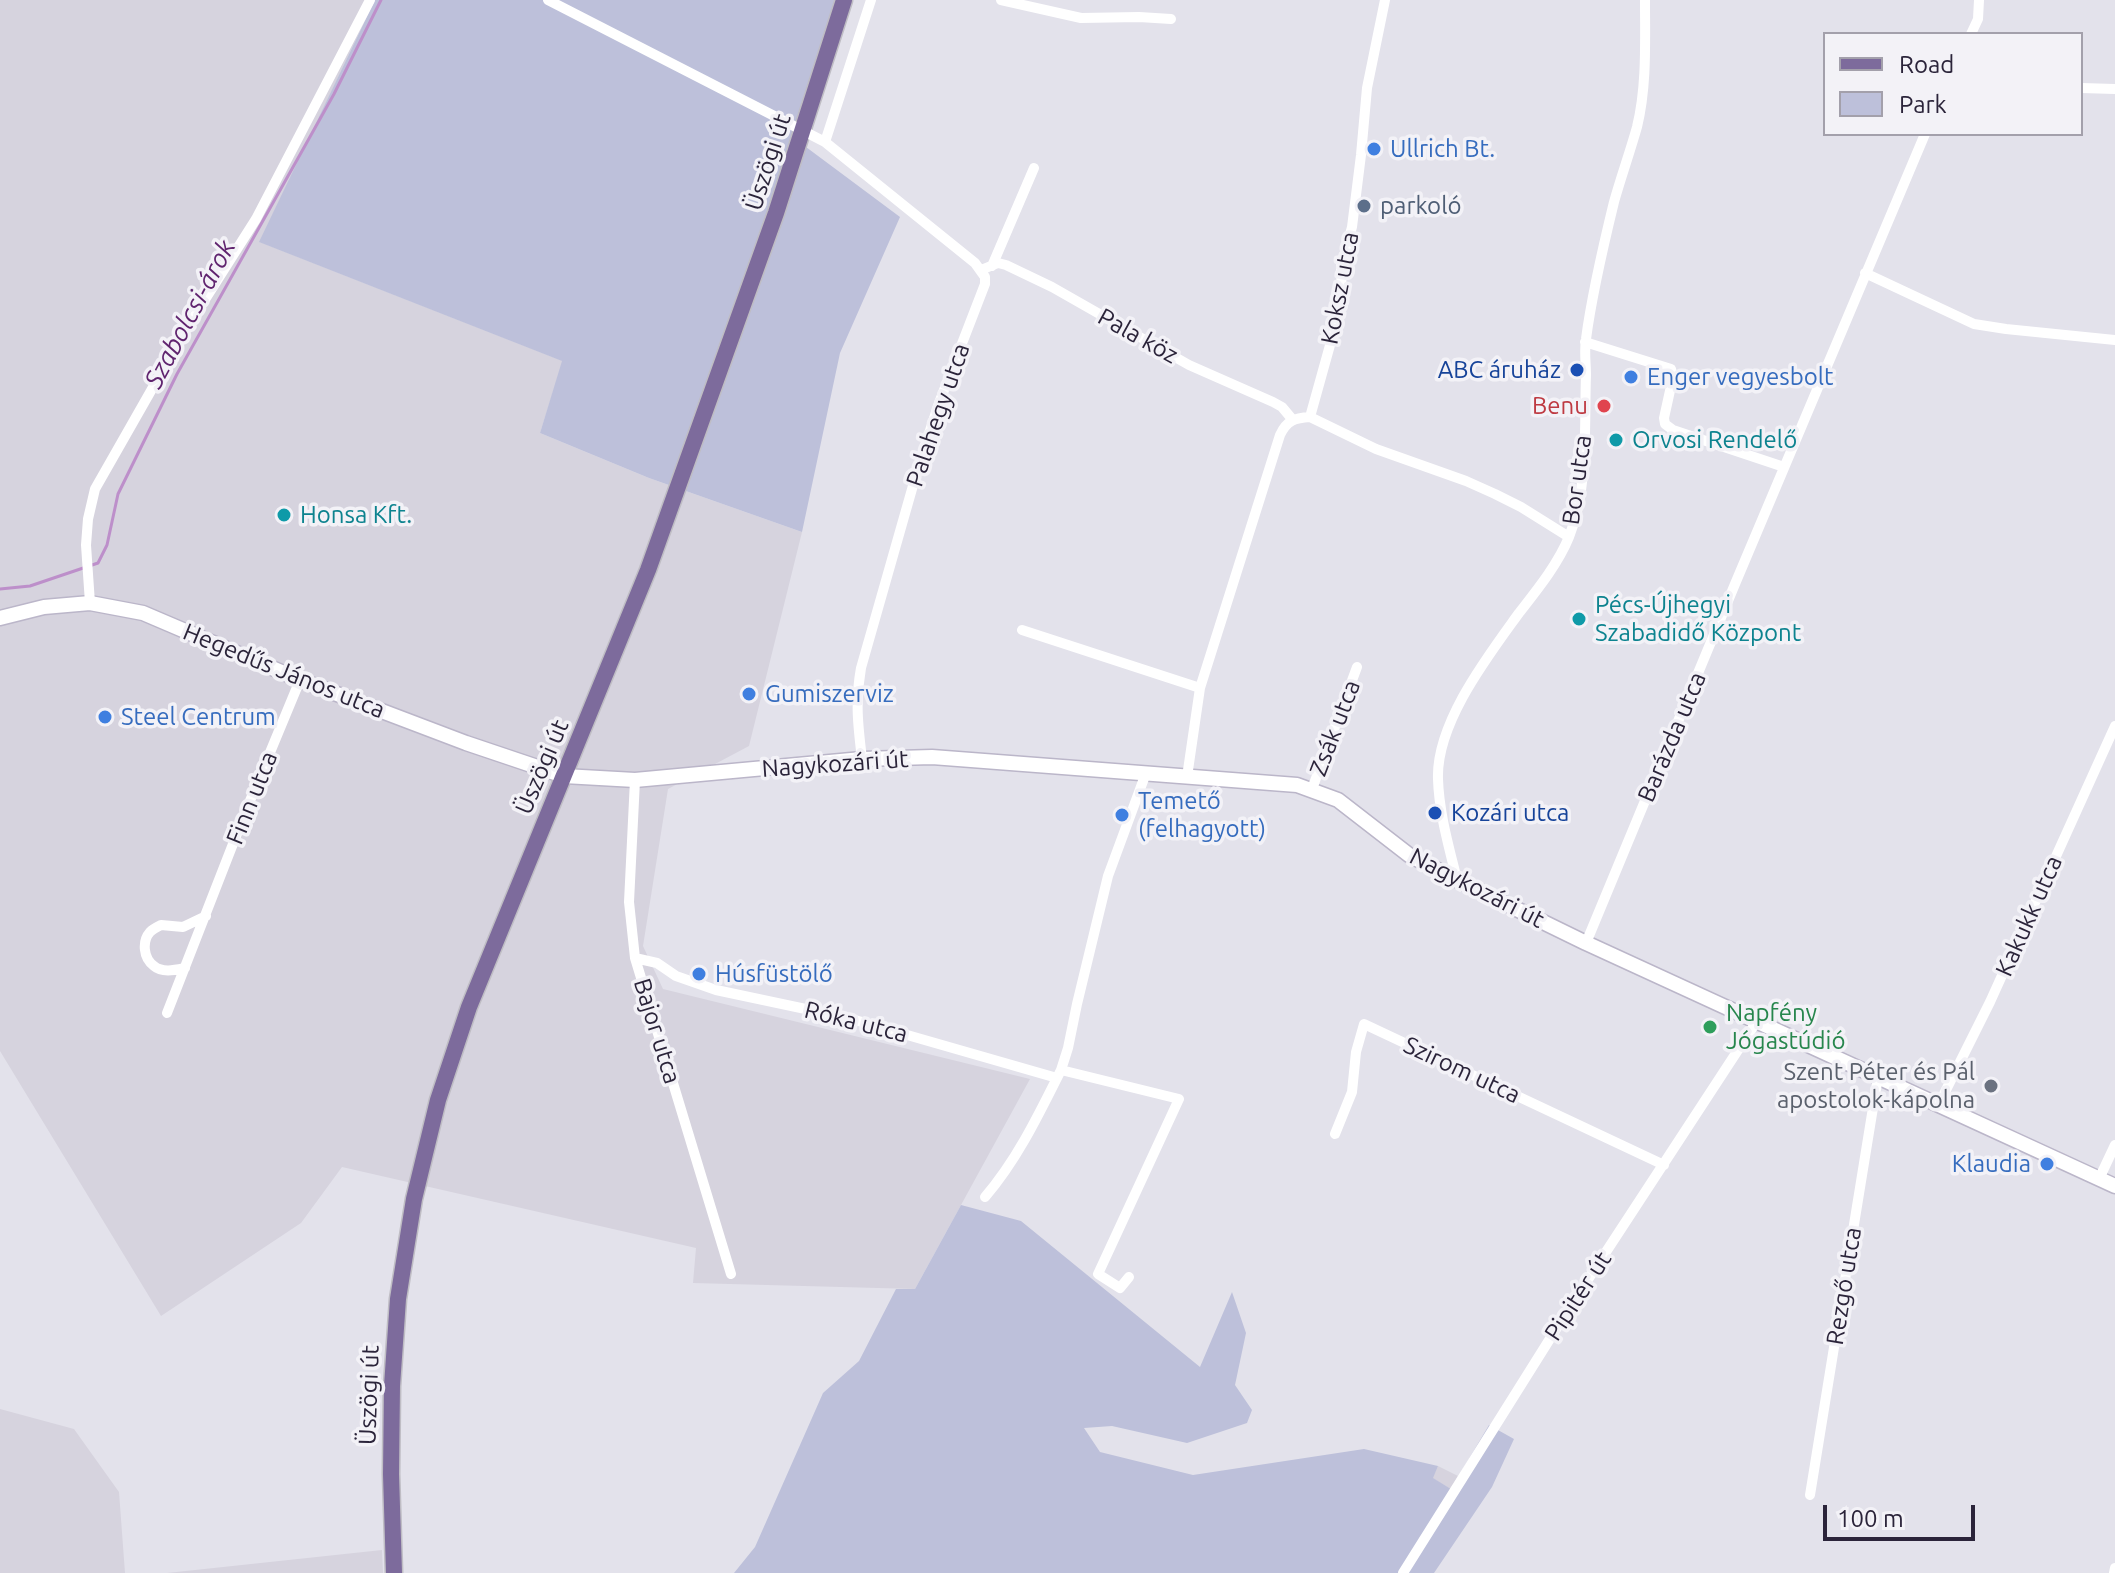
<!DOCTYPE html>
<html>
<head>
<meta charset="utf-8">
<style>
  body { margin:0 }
  #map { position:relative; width:2115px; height:1573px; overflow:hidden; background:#e3e2eb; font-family:Ubuntu,sans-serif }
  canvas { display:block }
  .legend { position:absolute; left:1823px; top:32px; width:260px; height:104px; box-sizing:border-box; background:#f3f2f7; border:2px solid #a3a0ab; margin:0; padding:10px 14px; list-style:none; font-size:24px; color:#2b243a }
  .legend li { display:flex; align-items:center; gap:16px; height:40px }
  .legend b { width:40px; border:2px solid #a3a0ab }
  .scale { position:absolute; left:1823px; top:1505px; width:152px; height:36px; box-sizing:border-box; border:4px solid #2b243a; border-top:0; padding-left:10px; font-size:24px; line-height:28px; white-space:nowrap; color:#2b243a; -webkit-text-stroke:6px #f3f2f7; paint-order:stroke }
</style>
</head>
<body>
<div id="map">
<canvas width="2115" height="1573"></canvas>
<ul class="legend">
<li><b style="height:10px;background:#7d6b9c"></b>Road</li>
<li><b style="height:22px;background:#bdc0da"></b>Park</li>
</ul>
<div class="scale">100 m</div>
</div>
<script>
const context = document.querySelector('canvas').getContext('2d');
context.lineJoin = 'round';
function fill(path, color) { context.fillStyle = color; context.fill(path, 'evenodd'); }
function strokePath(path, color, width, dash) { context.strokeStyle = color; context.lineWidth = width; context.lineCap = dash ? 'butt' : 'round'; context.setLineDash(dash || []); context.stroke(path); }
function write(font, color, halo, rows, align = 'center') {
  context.font = font + ' Ubuntu,sans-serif'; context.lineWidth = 7; context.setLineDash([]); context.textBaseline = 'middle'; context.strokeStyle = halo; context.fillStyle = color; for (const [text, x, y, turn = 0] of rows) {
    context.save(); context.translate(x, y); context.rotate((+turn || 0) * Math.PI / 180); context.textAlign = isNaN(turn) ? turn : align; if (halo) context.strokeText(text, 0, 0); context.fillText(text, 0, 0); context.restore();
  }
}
fill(new Path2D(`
  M 0,0 L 375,0 L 260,242 L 563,361 L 540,433 L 649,478 L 802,532 L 749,746 L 668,789 L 643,946 L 663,989 L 1030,1079 L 915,1289 L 693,1283 L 696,1248 L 342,1167 L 301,1223 L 161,1316 L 0,1051 Z
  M 0,1409 L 74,1429 L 119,1492 L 125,1573 L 0,1573 Z
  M 1438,1466 L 1458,1476 L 1451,1489 L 1432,1478 Z
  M 382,1550 L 383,1573 L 167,1573 Z`), '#d6d3de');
fill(new Path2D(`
  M 375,0 L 853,0 L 806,147 L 900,217 L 840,353 L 802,532 L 649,478 L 540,433 L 562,361 L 259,242 Z
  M 961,1205 L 1021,1221 L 1200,1367 L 1232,1292 L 1246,1333 L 1235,1385 L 1252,1410 L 1247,1423 L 1187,1443 L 1112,1426 L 1084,1428 L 1100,1452 L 1193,1475 L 1364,1449 L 1438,1466 L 1433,1478 L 1451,1489 L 1489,1425 L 1514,1439 L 1492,1487 L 1434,1573 L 734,1573 L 755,1547 L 823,1393 L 859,1361 L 896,1289 L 915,1289 Z`), '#bdc0da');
strokePath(new Path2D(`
  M 0,589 L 30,586 L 98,563 L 107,545 L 118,494 L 177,374 L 334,94 L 381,0`), '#bd8fca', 3);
const secondary = new Path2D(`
  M 0,618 L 44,607 L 90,603 L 143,613 L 300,680 L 466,743 L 564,776 L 635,780 L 862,759 L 932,757 L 1297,785 L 1338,800 L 1409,855 L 1457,880 L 1586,943 L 2115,1186`);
const primary = new Path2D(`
  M 394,1573 L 391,1474 L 392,1386 L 398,1299 L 414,1199 L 438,1100 L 469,1007 L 648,570 L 776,213 L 844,0`);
strokePath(secondary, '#bbb6c9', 17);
strokePath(primary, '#bfbdc4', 19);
strokePath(new Path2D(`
  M 548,0 L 825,142 L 975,263 L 985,277 L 985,284 L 939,403 L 920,461 L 861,668 C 855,701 858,726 862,759
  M 1001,0 L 1081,18 L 1139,17 L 1171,19
  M 1971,34 L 1978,19 L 1979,0
  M 2081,88 L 2115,89
  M 825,142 L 871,0
  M 992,266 L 1034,168
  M 981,270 L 998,263 L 1006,265 L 1052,287 L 1189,365 L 1273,402 L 1282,407 L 1292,419
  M 1865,273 L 1974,324 L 2006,329 L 2115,340
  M 1585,342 L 1671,369 L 1673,377 L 1664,418 L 1665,424 L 1673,430 L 1784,467
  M 1310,417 L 1376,449 L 1466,481 L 1495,494 L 1521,507 L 1569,537
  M 90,603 L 86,545 L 88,519 L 95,489 L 185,331 L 256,219 L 370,0
  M 1022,630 L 1200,688
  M 1187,777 L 1200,688 L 1280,435 C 1287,420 1295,418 1310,417 L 1342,302 L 1341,266 L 1352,227 L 1361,155 L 1367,88 L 1385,0
  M 635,780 L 629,902 L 635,958 L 731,1274
  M 1312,789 L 1357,667
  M 1457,880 C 1449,847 1439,813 1438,779 C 1436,723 1488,656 1519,613 C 1537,590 1558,564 1569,537 C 1589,487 1584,428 1586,375 C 1586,363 1584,351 1586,339 C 1592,293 1603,247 1614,202 C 1621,177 1630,152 1637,127 C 1647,86 1645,42 1645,0
  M 1586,943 L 1735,584 L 1925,134
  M 635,958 L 657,963 L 676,976 L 716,990 L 848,1018 L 1057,1078
  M 185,968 C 175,970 162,973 154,966 C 143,958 142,941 150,932 C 153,929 157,927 161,925 L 183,927 L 206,916
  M 167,1013 L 247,808 L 300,680
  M 1061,1070 L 1068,1048 L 1077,1004 L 1108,876 L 1146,773
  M 1939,1104 L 1990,1002 L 2115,726
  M 1335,1134 L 1352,1092 L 1356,1052 L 1364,1024 L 1664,1165
  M 2099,1179 L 2115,1145
  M 985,1197 C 1017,1160 1039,1114 1061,1070 L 1179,1099 L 1098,1274 L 1120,1288 L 1129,1277
  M 1810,1495 L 1878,1077
  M 1403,1573 L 1568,1310 L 1757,1021
  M 2114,1573 L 2115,1568`), '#fff', 10);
strokePath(secondary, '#fff', 14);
strokePath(primary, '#7d6b9c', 16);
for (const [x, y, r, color] of [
  [1374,149,8,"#3f7fe0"],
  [1364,206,8,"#5c6f8a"],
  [1577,370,8,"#1a4fb4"],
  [1631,377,8,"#3f7fe0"],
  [1604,406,8,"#e0444e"],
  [1616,440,8,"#0f9aa8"],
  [284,515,8,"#0f9aa8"],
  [1579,619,8,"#0f9aa8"],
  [749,694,8,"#3f7fe0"],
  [105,717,8,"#3f7fe0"],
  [1435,813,8,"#1a4fb4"],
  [1122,815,8,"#3f7fe0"],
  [699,974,8,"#3f7fe0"],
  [1710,1027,8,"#2e9e5b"],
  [1991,1086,8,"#6b7280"],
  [2047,1164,8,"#3f7fe0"]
]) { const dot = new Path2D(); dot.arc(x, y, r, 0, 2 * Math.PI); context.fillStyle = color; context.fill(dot); strokePath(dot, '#f3f2f7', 3); }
write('24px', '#366cbe', '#f3f2f7', [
  ["Ullrich Bt.",1390,149],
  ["Enger vegyesbolt",1647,377],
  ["Gumiszerviz",765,694],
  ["Steel Centrum",121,717],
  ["Temető",1138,801],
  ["(felhagyott)",1138,829],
  ["Húsfüstölő",715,974],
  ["Klaudia",2031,1164,"right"]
], 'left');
write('24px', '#2b243a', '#f3f2f7', [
  ["Üszögi út",768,162,-72],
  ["Koksz utca",1340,288,-79],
  ["Pala köz",1138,336,29],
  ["Palahegy utca",938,415,-71],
  ["Bor utca",1577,480,-82],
  ["Hegedűs János utca",284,671,22],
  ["Zsák utca",1335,728,-69],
  ["Barázda utca",1672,737,-67],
  ["Nagykozári út",835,764,-4],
  ["Üszögi út",542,767,-67],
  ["Finn utca",252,798,-68],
  ["Nagykozári út",1477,888,27],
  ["Kakukk utca",2029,916,-66],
  ["Róka utca",856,1022,14],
  ["Bajor utca",657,1031,73],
  ["Szirom utca",1462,1070,25],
  ["Rezgő utca",1844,1286,-81],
  ["Pipitér út",1578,1296,-57],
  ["Üszögi út",369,1395,-88]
]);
write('24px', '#4e5e75', '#f3f2f7', [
  ["parkoló",1380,206]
], 'left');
write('24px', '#164399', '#f3f2f7', [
  ["ABC áruház",1561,370],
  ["Kozári utca",1451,813,"left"]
], 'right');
write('24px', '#be3a42', '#f3f2f7', [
  ["Benu",1588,406]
], 'right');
write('24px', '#0d838f', '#f3f2f7', [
  ["Orvosi Rendelő",1632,440],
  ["Honsa Kft.",300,515],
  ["Pécs-Újhegyi",1595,605],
  ["Szabadidő Központ",1595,633]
], 'left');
write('24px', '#27864d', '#f3f2f7', [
  ["Napfény",1726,1013],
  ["Jógastúdió",1726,1041]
], 'left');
write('24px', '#5b616d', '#f3f2f7', [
  ["Szent Péter és Pál",1975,1072],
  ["apostolok-kápolna",1975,1100]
], 'right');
write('italic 26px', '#60246f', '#f3f2f7', [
  ["Szabolcsi-árok",190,314,-62]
]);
</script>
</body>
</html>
